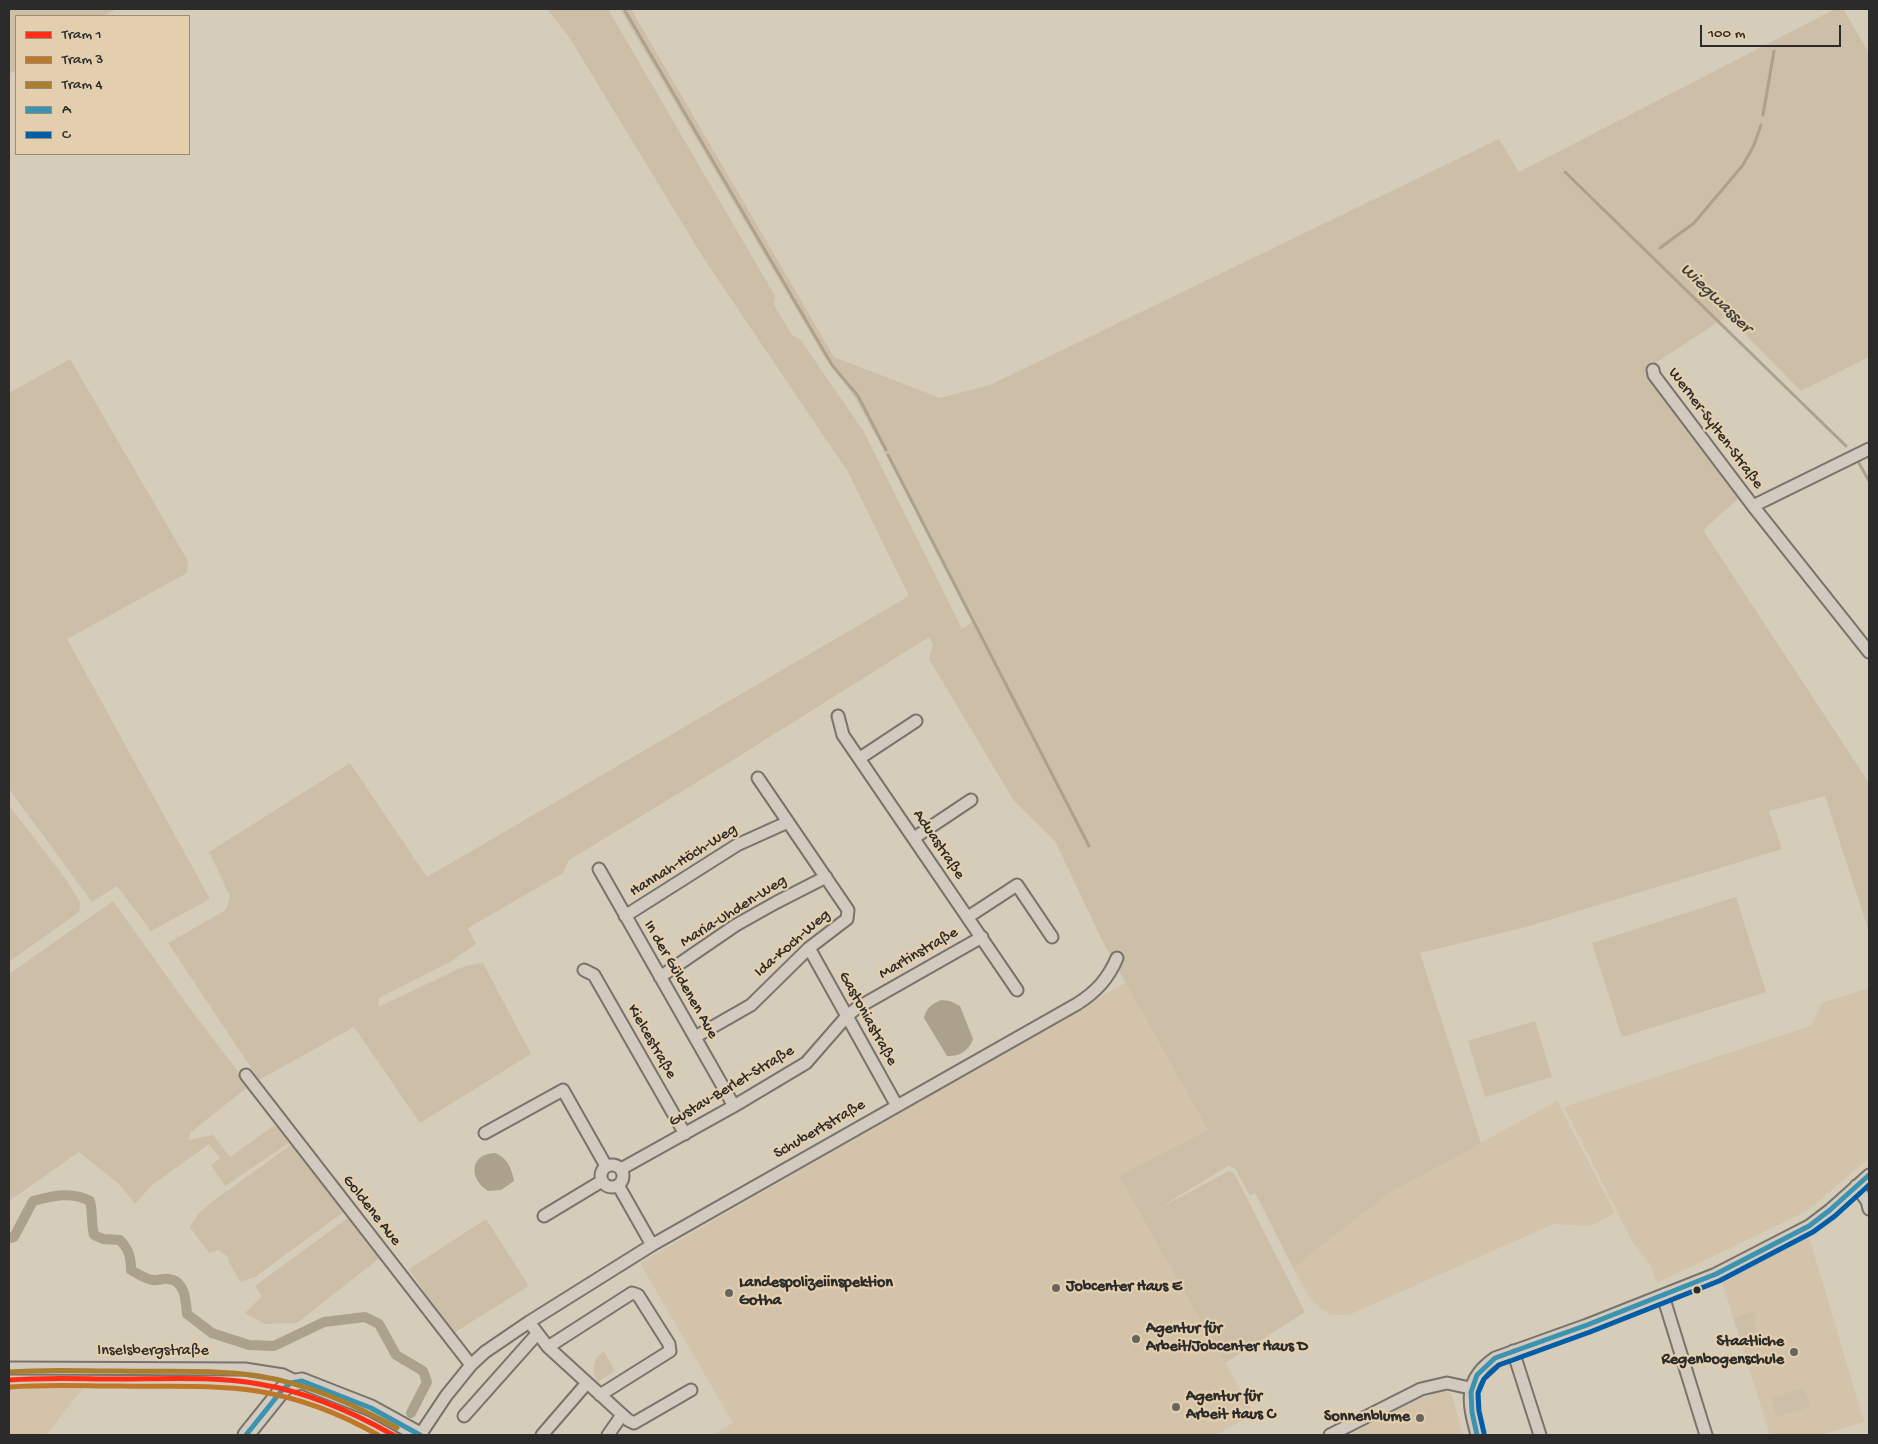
<!DOCTYPE html>
<html>
<head>
<meta charset="utf-8">
<style>
  body { margin:0 }
  #map { position:relative; width:1878px; height:1444px; overflow:hidden; background:#d6ccba; font-family:"Gochi Hand",sans-serif }
  canvas { display:block }
  .frame { position:absolute; inset:0; border:10px solid #2b2b2b; pointer-events:none }
  .legend { position:absolute; left:15px; top:15px; width:175px; height:140px; box-sizing:border-box; background:#e3cfad; border:1px solid #998d79; margin:0; padding:6px 9px; list-style:none; font-size:15px; color:#2b2b2b }
  .legend li { display:flex; align-items:center; gap:10px; height:25px }
  .legend b { width:25px; border:1px solid #998d79 }
  .scale { position:absolute; left:1700px; top:25px; width:141px; height:22px; box-sizing:border-box; border:2px solid #2b2b2b; border-top:0; padding-left:6px; font-size:15px; line-height:18px; white-space:nowrap; color:#2b2b2b; -webkit-text-stroke:4px #e3cfad; paint-order:stroke }
</style>
</head>
<body>
<div id="map">
<canvas width="1878" height="1444"></canvas>
<div class="frame"></div>
<ul class="legend">
<li><b style="height:6px;background:#ff2e17"></b>Tram 1</li>
<li><b style="height:6px;background:#bf782a"></b>Tram 3</li>
<li><b style="height:6px;background:#aa7e2e"></b>Tram 4</li>
<li><b style="height:6px;background:#3b93af"></b>A</li>
<li><b style="height:6px;background:#005da8"></b>C</li>
</ul>
<div class="scale">100 m</div>
</div>
<script>
const context = document.querySelector('canvas').getContext('2d');
context.lineJoin = 'round';
function fill(path, color) { context.fillStyle = color; context.fill(path, 'evenodd'); }
function strokePath(path, color, width, dash) { context.strokeStyle = color; context.lineWidth = width; context.lineCap = dash ? 'butt' : 'round'; context.setLineDash(dash || []); context.stroke(path); }
function write(font, color, halo, rows, align = 'center') {
  context.font = font + ' "Gochi Hand",sans-serif'; context.lineWidth = 4.5; context.setLineDash([]); context.textBaseline = 'middle'; context.strokeStyle = halo; context.fillStyle = color; for (const [text, x, y, turn = 0] of rows) {
    context.save(); context.translate(x, y); context.rotate((+turn || 0) * Math.PI / 180); context.textAlign = isNaN(turn) ? turn : align; if (halo) context.strokeText(text, 0, 0); context.fillText(text, 0, 0); context.restore();
  }
}
fill(new Path2D(`
  M 1127,982 L 1208,1130 L 1120,1176 L 1254,1414 L 1216,1435 L 712,1435 L 733,1423 L 640,1263 Z
  M 1869,988 L 1869,1158 L 1807,1211 L 1657,1283 L 1650,1264 L 1632,1241 L 1564,1107 L 1811,1026 L 1822,1003 Z
  M 1557,1101 L 1615,1213 L 1590,1226 L 1553,1224 L 1351,1314 L 1341,1315 L 1330,1314 L 1319,1307 L 1309,1297 L 1293,1268 L 1388,1194 Z
  M 1809,1237 L 1864,1422 L 1820,1435 L 1770,1435 L 1722,1282 Z
  M 84,1387 L 46,1435 L 9,1435 L 9,1388 Z
  M 1442,1391 L 1451,1393 L 1463,1435 L 1349,1435 L 1415,1400 Z`), '#d2c3aa');
fill(new Path2D(`
  M 9,9 L 117,9 L 104,16 L 16,16 L 16,70 L 9,74 Z
  M 547,9 L 608,9 L 775,296 L 774,305 L 792,335 L 800,339 L 864,432 L 962,629 L 975,620 L 856,399 L 825,358 L 620,9 L 631,9 L 834,357 L 940,398 L 990,385 L 1499,139 L 1519,172 L 1835,9 L 1843,9 L 1869,53 L 1869,357 L 1801,391 L 1727,316 L 1654,364 L 1643,351 L 1654,365 L 1647,373 L 1739,498 L 1703,530 L 1869,783 L 1869,932 L 1825,796 L 1769,811 L 1782,849 L 1529,926 L 1420,953 L 1481,1143 L 1388,1194 L 1293,1268 L 1255,1193 L 1250,1196 L 1235,1168 L 1228,1166 L 1156,1210 L 1229,1171 L 1234,1173 L 1305,1312 L 1225,1363 L 1119,1176 L 1208,1130 L 1102,940 L 1055,841 L 1014,801 L 929,659 L 933,645 L 929,637 L 717,770 L 569,860 L 563,873 L 468,928 L 476,944 L 450,962 L 379,998 L 378,1007 L 465,966 L 483,963 L 531,1054 L 420,1123 L 354,1027 L 259,1080 L 168,943 L 226,910 L 230,896 L 209,852 L 350,763 L 427,877 L 909,596 L 848,472 L 704,259 L 569,37 Z
  M 70,359 L 188,561 L 187,573 L 67,639 L 210,899 L 151,931 L 117,886 L 92,902 L 9,789 L 9,393 Z
  M 9,805 L 65,878 L 80,902 L 79,912 L 9,962 Z
  M 1736,897 L 1766,992 L 1622,1037 L 1592,943 Z
  M 113,901 L 185,1002 L 249,1086 L 191,1132 L 188,1140 L 213,1135 L 230,1157 L 275,1125 L 289,1143 L 225,1186 L 211,1165 L 220,1158 L 209,1144 L 152,1185 L 135,1204 L 119,1184 L 79,1152 L 9,1201 L 9,974 Z
  M 1535,1021 L 1552,1077 L 1485,1097 L 1468,1041 Z
  M 292,1144 L 345,1211 L 255,1277 L 240,1282 L 229,1262 L 227,1256 L 218,1250 L 209,1253 L 190,1227 L 199,1213 L 212,1202 Z
  M 349,1217 L 381,1257 L 297,1323 L 265,1324 L 245,1313 L 262,1296 L 255,1286 Z
  M 486,1219 L 529,1286 L 452,1334 L 409,1269 Z
  M 1754,1311 L 1756,1317 L 1755,1328 L 1759,1339 L 1742,1345 L 1734,1318 Z
  M 604,1351 L 615,1371 L 597,1382 C 592,1368 592,1361 604,1351 Z
  M 1804,1388 L 1810,1407 L 1777,1417 L 1771,1398 Z`), '#cdbfa7');
fill(new Path2D(`
  M 941,1000 L 950,1001 L 960,1006 L 973,1039 C 969,1050 960,1057 947,1056 L 924,1018 C 926,1008 932,1004 941,1000 Z
  M 495,1153 C 507,1157 512,1169 514,1181 L 501,1190 L 488,1191 C 469,1179 469,1154 495,1153 Z`), '#aca18d');
strokePath(new Path2D(`
  M 624,9 L 832,365 L 858,396 L 886,450
  M 1763,115 L 1774,51
  M 1565,172 L 1846,446
  M 1660,248 L 1694,223 L 1743,165 L 1754,145 L 1761,125
  M 888,455 L 1089,846
  M 1859,463 L 1869,481`), '#aca18d', 3);
strokePath(new Path2D(`
  M 9,1238 L 14,1237 L 33,1201 C 53,1196 71,1191 90,1201 C 93,1213 91,1223 94,1235 L 103,1239 L 120,1240 C 129,1250 131,1257 131,1270 C 138,1274 145,1279 153,1280 C 158,1281 163,1278 168,1279 C 185,1280 186,1301 187,1314 L 212,1333 L 249,1345 L 274,1346 L 324,1322 L 365,1317 L 379,1324 L 396,1355 L 423,1371 L 427,1382 L 411,1413
  M 399,1435 L 400,1434`), '#aca18d', 10);
const street = new Path2D(`
  M 1653,370 L 1654,375 L 1753,506 L 1869,652
  M 1753,506 L 1869,449
  M 838,716 L 843,735 L 1017,990
  M 860,758 L 916,721
  M 914,838 L 971,800
  M 599,869 L 734,1106
  M 625,916 L 737,845 L 788,822
  M 968,917 L 1017,885 L 1052,937
  M 809,948 L 897,1106
  M 584,970 L 594,975 L 685,1134
  M 660,977 L 736,925 L 777,902 L 826,877
  M 695,1037 L 751,1005 L 809,948 L 847,919 L 848,910 L 758,778
  M 246,1075 L 471,1365
  M 485,1133 L 563,1090 L 606,1166
  M601 1176a11 11 0 1 1 22 0a11 11 0 1 1-22 0Z
  M 621,1169 L 734,1106 L 806,1063 L 847,1016 L 857,1008 L 982,937
  M 618,1185 L 652,1245
  M 1856,1186 L 1867,1201 L 1869,1209
  M 544,1216 L 602,1181
  M 1663,1296 L 1706,1435
  M 529,1322 L 548,1347 L 628,1420 L 634,1423 L 691,1390
  M 548,1347 L 632,1293 L 638,1295 L 669,1344 L 670,1351 L 600,1395
  M 1513,1351 L 1540,1435
  M 9,1368 L 245,1369 L 283,1375 L 295,1381
  M 464,1416 L 537,1334
  M 420,1435 L 446,1396 L 471,1365 L 485,1352 L 529,1322 L 652,1245 L 1077,1004 C 1096,992 1108,979 1117,958
  M 542,1435 L 587,1383
  M 608,1435 L 622,1415
  M 1330,1435 L 1421,1389 L 1447,1383 L 1470,1388
  M 1477,1435 C 1468,1402 1463,1380 1495,1358 L 1587,1325 L 1716,1274 L 1809,1226 L 1830,1210 L 1869,1175`);
const secondary = new Path2D(`
  M 246,1435 L 283,1389 L 291,1383 L 302,1381 L 371,1408 L 420,1435`);
strokePath(street, '#78736b', 15);
strokePath(secondary, '#78736b', 19);
strokePath(street, '#d2cabe', 11);
strokePath(secondary, '#d2cabe', 15);
strokePath(new Path2D(`
  M 246,1435 L 283,1389 L 291,1383 L 302,1381 L 371,1408 L 420,1435
  M 1477,1435 L 1472,1412 L 1471,1392 L 1477,1375 L 1495,1358 L 1587,1325 L 1716,1274 L 1809,1226 L 1830,1210 L 1869,1175`), '#3b93af', 5);
strokePath(new Path2D(`
  M 1484,1433 L 1479,1411 L 1478,1393 L 1484,1379 L 1499,1365 L 1590,1332 L 1719,1281 L 1813,1232 L 1835,1216 L 1869,1185`), '#005da8', 5);
strokePath(new Path2D(`
  M 9,1380 C 46,1377 82,1379 119,1379 C 165,1379 213,1376 259,1384 C 307,1392 351,1411 393,1435`), '#ff2e17', 5);
strokePath(new Path2D(`
  M 10,1387 C 46,1384 83,1386 120,1386 C 165,1387 212,1384 257,1391 C 300,1398 341,1414 378,1435`), '#bf782a', 5);
strokePath(new Path2D(`
  M 9,1372 C 45,1369 82,1371 119,1371 C 165,1372 213,1369 259,1376 C 308,1384 353,1404 397,1428`), '#aa7e2e', 5);
for (const [x, y, r, color] of [
  [1056,1288,5,"#67635d"],
  [1697,1290,4.5,"#2b2b2b"],
  [729,1293,5,"#67635d"],
  [1136,1339,5,"#67635d"],
  [1794,1352,5,"#67635d"],
  [1176,1407,5,"#67635d"],
  [1420,1418,5,"#67635d"]
]) { const dot = new Path2D(); dot.arc(x, y, r, 0, 2 * Math.PI); context.fillStyle = color; context.fill(dot); strokePath(dot, '#e3cfad', 2); }
write('16px', '#2b2b2b', '#e3cfad', [
  ["Werner-Sylten-Straße",1715,429,53],
  ["Aduastraße",938,845,56],
  ["Hannah-Höch-Weg",684,861,-32],
  ["Maria-Uhden-Weg",734,912,-32],
  ["Ida-Koch-Weg",793,944,-41],
  ["Martinstraße",919,954,-30],
  ["In der Güldenen Aue",680,980,60],
  ["Gastoniastraße",867,1019,61],
  ["Kielcestraße",651,1042,60],
  ["Gustav-Berlet-Straße",732,1087,-31],
  ["Schubertstraße",820,1130,-30],
  ["Goldene Aue",371,1211,52],
  ["Inselsbergstraße",153,1352]
]);
write('bold 16px', '#2b2b2b', '#e3cfad', [
  ["Landespolizeiinspektion",739,1284],
  ["Gotha",739,1302],
  ["Jobcenter Haus E",1066,1288],
  ["Agentur für",1146,1330],
  ["Arbeit/Jobcenter Haus D",1146,1348],
  ["Staatliche",1784,1343,"right"],
  ["Regenbogenschule",1784,1361,"right"],
  ["Agentur für",1186,1398],
  ["Arbeit Haus C",1186,1416],
  ["Sonnenblume",1410,1418,"right"]
], 'left');
write('italic 18px', '#413f3b', '#e3cfad', [
  ["Wiegwasser",1715,299,44]
]);
</script>
</body>
</html>
